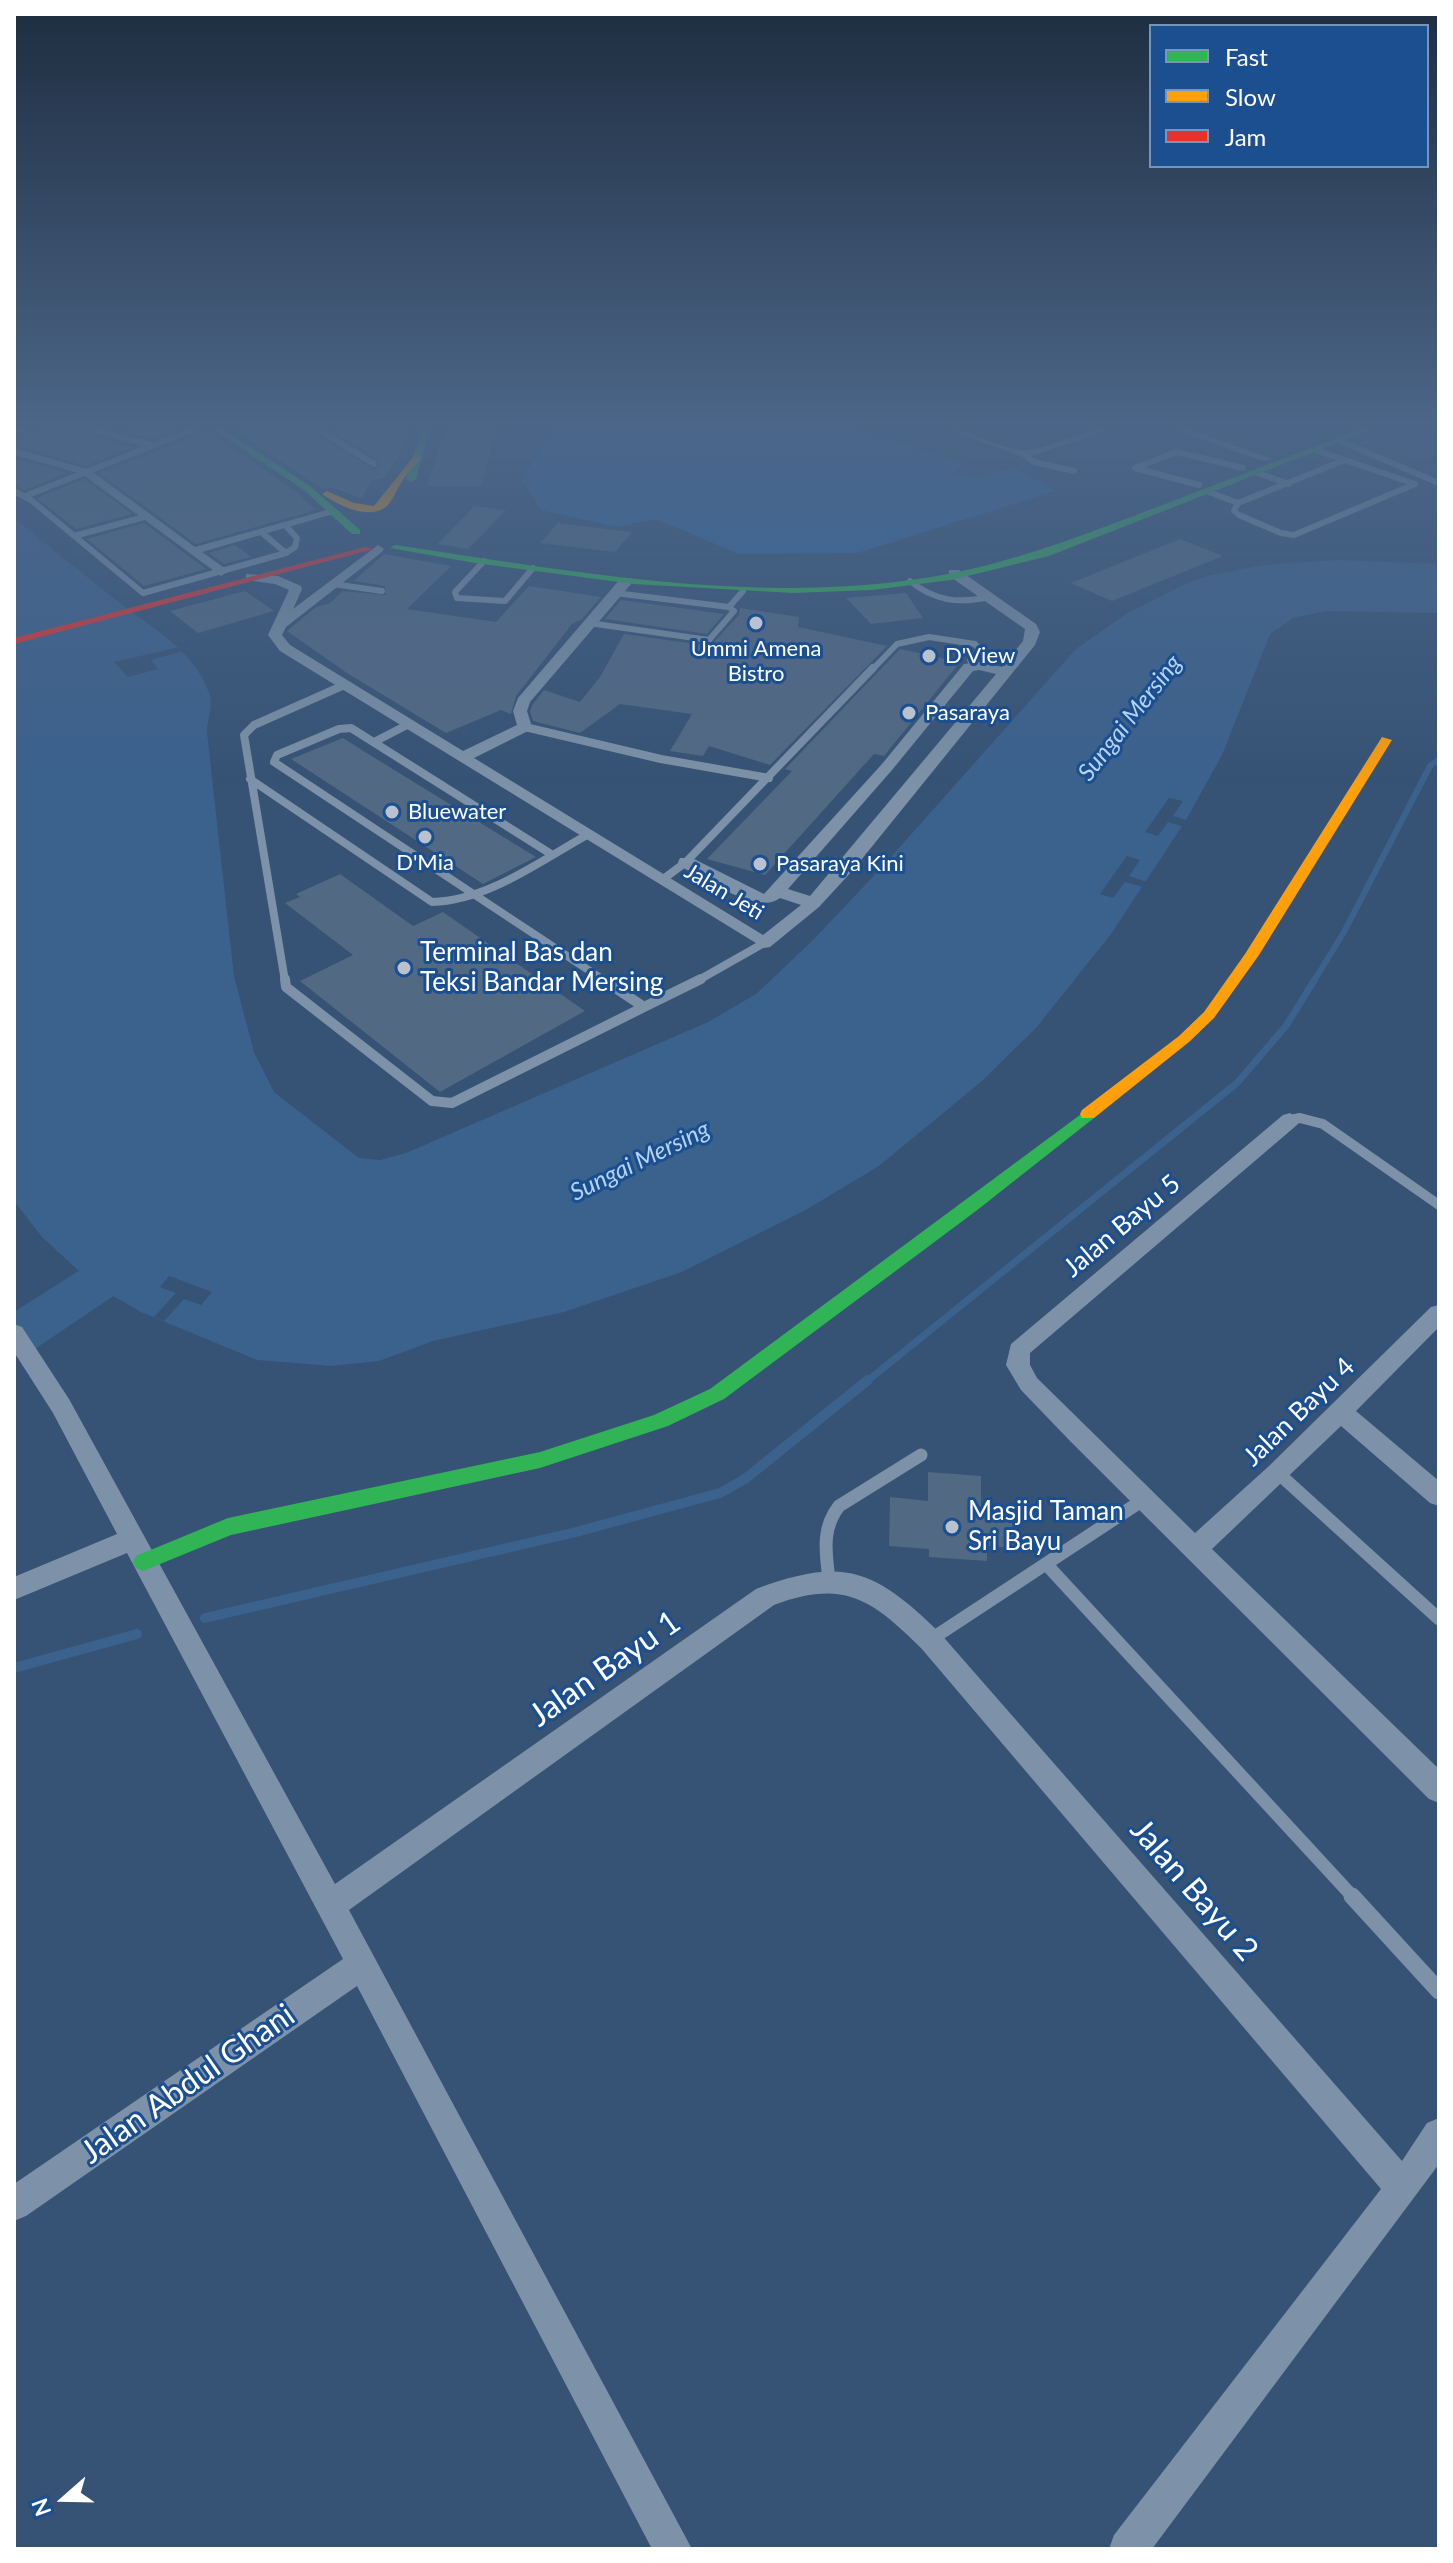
<!DOCTYPE html>
<html>
<head>
<meta charset="utf-8">
<style>
  body { margin:0 }
  #map { position:relative; width:1453px; height:2563px; overflow:hidden; background:#365274; font-family:Lato,sans-serif }
  canvas { display:block }
  .frame { position:absolute; inset:0; border:16px solid #fff; pointer-events:none }
  .legend { position:absolute; left:1149px; top:24px; width:280px; height:144px; box-sizing:border-box; background:#1b4f8f; border:2px solid #7695bc; margin:0; padding:10px 14px; list-style:none; font-size:24px; color:#fff }
  .legend li { display:flex; align-items:center; gap:16px; height:40px }
  .legend b { width:40px; border:2px solid #7695bc }
  .north { position:absolute; left:24px; top:2459px; width:80px; height:80px; -webkit-text-stroke:6px #1b4f8f; paint-order:stroke; rotate:250deg; font-size:22px; font-weight:700; line-height:32px; text-align:center; color:#fff }
  .north::after { content:''; display:block; margin:auto; width:28px; height:36px; background:#fff; clip-path:polygon(50% 0,100% 100%,50% 72%,0 100%) }
</style>
</head>
<body>
<div id="map">
<canvas width="1453" height="2563"></canvas>
<div class="frame"></div>
<ul class="legend">
<li><b style="height:10px;background:#30b455"></b>Fast</li>
<li><b style="height:10px;background:#ff9f0a"></b>Slow</li>
<li><b style="height:10px;background:#e5322d"></b>Jam</li>
</ul>
<div class="north">N</div>
</div>
<script>
const context = document.querySelector('canvas').getContext('2d');
context.lineJoin = 'round';
function fill(path, color) { context.fillStyle = color; context.fill(path, 'evenodd'); }
function strokePath(path, color, width, dash) { context.strokeStyle = color; context.lineWidth = width; context.lineCap = dash ? 'butt' : 'round'; context.setLineDash(dash || []); context.stroke(path); }
function write(font, color, halo, rows, align = 'center') {
  context.font = font + ' Lato,sans-serif'; context.lineWidth = 6; context.setLineDash([]); context.textBaseline = 'middle'; context.strokeStyle = halo; context.fillStyle = color; for (const [text, x, y, turn = 0] of rows) {
    context.save(); context.translate(x, y); context.rotate((+turn || 0) * Math.PI / 180); context.textAlign = isNaN(turn) ? turn : align; if (halo) context.strokeText(text, 0, 0); context.fillText(text, 0, 0); context.restore();
  }
}
fill(new Path2D(`
  M 551,428 L 863,428 L 862,431 L 962,463 L 953,474 L 978,477 L 1015,468 L 1055,491 L 857,553 L 739,554 L 657,519 L 618,527 L 541,510 L 522,480 Z`), '#2f66a5');
fill(new Path2D(`
  M 14,518 C 48,546 82,573 116,600 C 152,629 194,648 210,696 C 213,708 207,720 207,732 L 234,976 L 254,1052 L 274,1092 L 359,1158 L 380,1160 L 406,1153 L 708,1022 L 756,994 L 813,940 L 882,867 L 1076,649 L 1126,614 L 1181,586 L 1207,576 L 1263,565 L 1338,560 L 1439,564 L 1439,613 L 1326,611 L 1293,618 L 1270,634 L 1222,755 L 1186,820 L 1111,934 L 1036,1028 L 982,1081 L 879,1166 L 804,1211 L 682,1272 L 564,1312 L 433,1341 L 379,1361 L 331,1366 L 257,1360 L 141,1312 L 94,1285 L 42,1237 L 14,1201 Z`), '#3b618d');
fill(new Path2D(`
  M 184,646 L 187,650 L 151,660 L 158,669 L 128,677 L 114,662 Z
  M 1169,798 L 1183,801 L 1173,816 L 1186,820 L 1182,826 L 1168,822 L 1158,836 L 1145,832 Z
  M 1127,856 L 1140,860 L 1129,876 L 1150,883 L 1147,888 L 1125,882 L 1113,898 L 1100,894 Z
  M 169,1276 L 212,1292 L 201,1305 L 184,1299 L 164,1321 L 154,1317 L 176,1293 L 160,1287 Z`), '#365274');
strokePath(new Path2D(`
  M 1314,981 L 1344,932 L 1430,766 L 1439,759`), '#3b618d', 6);
strokePath(new Path2D(`
  M 866,1382 L 1237,1083 L 1286,1026 L 1315,979`), '#3b618d', 7);
strokePath(new Path2D(`
  M 205,1618 L 576,1532 L 720,1493 L 745,1479 L 868,1380
  M 14,1668 L 137,1634`), '#3b618d', 10);
fill(new Path2D(`
  M 150,1230 L 167,1236 L 175,1248 L 167,1260 L 32,1351 L 14,1357 L 14,1312 L 133,1236 Z`), '#3b618d');
fill(new Path2D(`
  M 42,428 L 83,428 L 87,434 L 134,447 L 86,466 L 14,445 L 14,440 Z
  M 112,428 L 182,428 L 153,439 Z
  M 204,428 L 299,494 L 316,510 L 196,544 L 99,473 L 200,434 Z
  M 231,428 L 310,428 L 313,433 L 375,470 L 380,465 L 378,459 L 327,428 L 415,428 L 385,478 L 371,481 L 362,498 L 333,488 L 321,488 Z
  M 446,428 L 497,428 L 481,486 L 427,486 Z
  M 14,458 L 67,473 L 24,490 L 14,485 Z
  M 84,479 L 132,514 L 76,529 L 37,498 Z
  M 474,506 L 506,510 L 468,549 L 438,544 Z
  M 144,523 L 206,569 L 144,586 L 87,539 Z
  M 558,523 L 632,532 L 615,552 L 540,543 Z
  M 1180,539 L 1223,556 L 1112,601 L 1071,583 Z
  M 235,545 L 251,557 L 224,564 L 209,553 Z
  M 384,554 L 451,566 L 407,609 L 496,622 L 529,586 L 601,597 L 582,619 L 572,624 L 516,696 L 511,714 L 501,710 L 446,733 L 347,673 L 287,631 L 316,607 L 330,603 L 343,591 L 386,595 L 385,586 L 354,581 Z
  M 245,591 L 274,611 L 198,633 L 170,611 Z
  M 906,593 L 923,618 L 871,624 L 846,598 Z
  M 621,600 L 629,601 L 724,614 L 707,634 L 605,619 Z
  M 740,608 L 799,617 L 798,627 L 887,646 L 770,765 L 709,746 L 703,756 L 670,751 L 692,714 L 620,704 L 580,733 L 533,721 L 530,711 L 533,704 L 544,690 L 580,702 L 600,677 L 624,634 L 710,646 L 739,615 Z
  M 900,649 L 960,662 L 884,756 L 874,754 L 765,875 L 707,859 L 792,771 L 785,769 Z
  M 343,738 L 365,752 L 536,857 L 483,884 L 291,759 Z
  M 340,874 L 413,926 L 443,912 L 585,1011 L 440,1092 L 300,981 L 353,955 L 285,903 L 300,897 L 296,894 Z
  M 928,1472 L 981,1476 L 981,1506 L 1014,1509 L 1016,1548 L 987,1546 L 987,1561 L 929,1557 L 929,1549 L 889,1546 L 890,1497 L 928,1501 Z`), '#526984');
strokePath(new Path2D(`
  M 89,428 L 154,446
  M 316,428 L 374,464
  M 1340,441 L 1439,483
  M 1025,455 L 1034,462 L 1074,471
  M 1258,473 L 1289,484
  M 1199,485 L 1135,468 L 1177,452 L 1243,468
  M 14,491 L 31,500 L 143,593 L 286,553 L 261,532
  M 1209,492 L 1238,503 L 1345,460 L 1315,450
  M 25,496 L 198,428
  M 1238,503 L 1234,511 L 1239,515 L 1281,533 L 1294,535 L 1415,484 L 1345,460
  M 286,526 L 297,538 L 295,547 L 286,553
  M 74,536 L 148,516
  M 484,561 L 455,592 L 457,598 L 505,601 L 533,568
  M 910,581 C 935,601 958,604 989,597
  M 333,584 L 382,591
  M 615,593 L 729,607
  M 589,623 L 709,640 L 734,611 L 729,607 L 743,591
  M 872,670 L 897,644 L 929,637 L 975,644 L 979,650 L 970,660 L 973,666`), '#7d92a8', 6);
strokePath(new Path2D(`
  M 525,727 L 661,759 L 769,778
  M 374,742 L 407,725
  M 250,779 L 432,902 C 487,901 540,861 587,835
  M 551,854 L 351,728 L 339,729 L 277,755 L 274,762 L 605,981
  M 662,880 L 686,862 L 873,668
  M 285,981 L 244,735 L 254,725 L 342,686
  M 697,981 L 764,943`), '#7d92a8', 8);
strokePath(new Path2D(`
  M 285,979 L 286,987 L 432,1101 L 452,1103 L 644,1007
  M 602,979 L 644,1007 L 701,979
  M 1290,1120 L 1300,1118 L 1323,1124 L 1439,1205`), '#7d92a8', 10);
strokePath(new Path2D(`
  M 1278,1473 L 1439,1619
  M 1047,1565 L 1354,1898
  M 829,1580 C 826,1553 821,1529 839,1506 L 921,1455
  M 930,1640 L 1143,1500`), '#7d92a8', 13);
strokePath(new Path2D(`
  M 1352,1896 L 1439,1991`), '#7d92a8', 17);
fill(new Path2D(`
  M 14,428 L 30,428 L 14,435 Z
  M 943,428 C 969,428 1009,453 1028,450 C 1058,446 1084,428 1114,428 L 1025,458 Z
  M 1170,428 L 1186,428 L 1273,459 L 1263,461 Z
  M 14,448 L 90,470 L 195,547 L 334,508 L 340,512 L 202,552 L 226,569 L 227,572 L 221,576 L 82,474 L 14,455 Z
  M 378,545 L 384,549 L 382,552 L 286,627 L 282,635 L 290,645 L 463,751 L 517,725 L 513,711 L 518,698 L 621,578 L 631,578 L 631,584 L 530,702 L 527,711 L 532,727 L 530,730 L 474,758 L 763,935 L 801,905 L 780,898 C 759,916 702,877 680,866 L 678,862 L 680,858 L 692,858 L 764,894 L 882,764 L 964,664 L 979,662 L 1002,667 L 1023,641 L 1025,629 L 949,576 L 949,570 L 959,570 L 1036,624 L 1040,632 L 1035,645 L 853,870 L 819,907 L 770,947 L 764,948 L 280,651 L 268,635 L 289,590 L 275,584 L 246,580 L 246,574 L 278,576 L 301,586 L 302,589 L 293,609 ZM 979,670 L 996,674 L 810,896 L 788,889 L 892,770 L 973,671 Z
  M 1290,1113 L 1300,1120 L 1297,1125 L 1030,1353 L 1030,1365 L 1037,1378 L 1195,1533 L 1269,1466 L 1431,1307 L 1439,1305 L 1439,1327 L 1356,1411 L 1439,1481 L 1439,1506 L 1430,1503 L 1341,1426 L 1212,1549 L 1439,1769 L 1439,1803 L 1429,1799 L 1071,1442 L 1021,1390 L 1006,1365 L 1011,1344 L 1283,1115 Z
  M 14,1324 L 22,1327 L 69,1399 L 335,1884 L 756,1589 C 843,1557 873,1568 939,1632 L 1402,2161 L 1427,2123 L 1439,2118 L 1439,2164 L 1152,2549 L 1109,2549 L 1114,2535 L 1381,2189 L 921,1648 C 871,1599 844,1579 774,1605 L 349,1910 L 692,2549 L 652,2549 L 357,1986 L 26,2216 L 14,2221 L 14,2184 L 343,1959 L 127,1553 L 14,1600 L 14,1577 L 117,1534 L 53,1413 L 14,1352 Z`), '#7d92a8');
fill(new Path2D(`
  M 211,428 L 221,428 L 310,486 L 360,530 L 360,534 L 352,534 L 304,490 Z
  M 422,428 L 430,428 L 416,479 L 411,482 L 406,479 Z
  M 1363,428 L 1375,428 L 1049,556 L 951,580 L 872,590 L 793,593 L 634,584 L 475,563 L 390,548 L 395,545 C 577,572 770,609 953,573 C 1026,558 1091,532 1160,506 C 1227,480 1295,454 1363,428 Z
  M 1088,1109 L 1094,1110 L 1096,1114 L 1094,1118 L 976,1211 L 724,1399 L 668,1426 L 540,1468 L 231,1535 L 143,1571 L 136,1568 L 133,1562 L 136,1556 L 228,1518 L 540,1452 L 654,1415 L 710,1389 Z`), '#30b455');
fill(new Path2D(`
  M 414,456 L 422,458 C 414,466 407,473 401,483 C 397,490 393,499 388,505 C 371,522 337,505 322,494 L 327,491 L 354,503 L 374,506 Z
  M 1382,737 L 1392,740 L 1259,955 L 1214,1018 L 1189,1042 L 1094,1118 L 1082,1118 L 1080,1114 L 1082,1110 L 1179,1036 L 1204,1012 L 1245,954 Z`), '#ff9f0a');
fill(new Path2D(`
  M 365,547 L 374,549 L 14,644 L 14,638 Z`), '#e5322d');
const sky = context.createLinearGradient(0, 0, 0, 787);
sky.addColorStop(0, '#1e2d40');
sky.addColorStop(0.54, '#4c6688');
sky.addColorStop(1, '#4c668800');
context.fillStyle = sky;
context.fillRect(0, 0, 1453, 787);
for (const [x, y, r, color] of [
  [756,623,8,"#b9c2ce"],
  [929,656,8,"#b9c2ce"],
  [909,713,8,"#b9c2ce"],
  [392,812,8,"#b9c2ce"],
  [425,837,8,"#b9c2ce"],
  [760,864,8,"#b9c2ce"],
  [404,968,8,"#b9c2ce"],
  [952,1527,8,"#b9c2ce"]
]) { const dot = new Path2D(); dot.arc(x, y, r, 0, 2 * Math.PI); context.fillStyle = color; context.fill(dot); strokePath(dot, '#1b4f8f', 3); }
write('22px', '#fff', '#1b4f8f', [
  ["Ummi Amena",756,649,"center"],
  ["Bistro",756,674,"center"],
  ["D'View",945,656],
  ["Pasaraya",925,713],
  ["Bluewater",408,812],
  ["D'Mia",425,863,"center"],
  ["Pasaraya Kini",776,864]
], 'left');
write('22px', '#fff', '#1b4f8f', [
  ["Jalan Jeti",724,892,31]
]);
write('italic 24px', '#b5d3f5', '#1b4f8f', [
  ["Sungai Mersing",1130,718,-52],
  ["Sungai Mersing",640,1161,-26]
]);
write('26px', '#fff', '#1b4f8f', [
  ["Terminal Bas dan",420,953],
  ["Teksi Bandar Mersing",420,983],
  ["Masjid Taman",968,1512],
  ["Sri Bayu",968,1542]
], 'left');
write('26px', '#fff', '#1b4f8f', [
  ["Jalan Bayu 5",1122,1226,-40],
  ["Jalan Bayu 4",1299,1412,-44]
]);
write('32px', '#fff', '#1b4f8f', [
  ["Jalan Bayu 1",605,1669,-35],
  ["Jalan Bayu 2",1194,1890,49],
  ["Jalan Abdul Ghani",188,2084,-35]
]);
</script>
</body>
</html>
